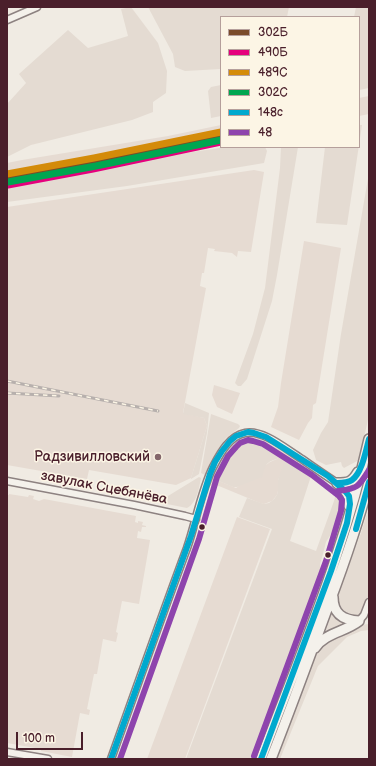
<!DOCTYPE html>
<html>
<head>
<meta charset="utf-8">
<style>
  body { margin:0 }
  #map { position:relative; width:376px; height:766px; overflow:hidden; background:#f0ebe3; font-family:"Balsamiq Sans",sans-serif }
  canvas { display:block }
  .frame { position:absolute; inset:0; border:8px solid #4a1f2b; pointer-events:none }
  .legend { position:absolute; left:220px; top:16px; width:140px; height:132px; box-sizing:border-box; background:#fcf5e5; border:1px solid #b59f9b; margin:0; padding:5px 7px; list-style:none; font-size:12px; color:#4a1f2b }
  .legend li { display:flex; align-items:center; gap:8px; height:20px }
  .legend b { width:20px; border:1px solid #b59f9b }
  .scale { position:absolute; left:16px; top:732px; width:67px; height:18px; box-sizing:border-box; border:2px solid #4a1f2b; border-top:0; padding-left:5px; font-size:12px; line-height:14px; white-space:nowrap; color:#4a1f2b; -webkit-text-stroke:3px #fcf5e5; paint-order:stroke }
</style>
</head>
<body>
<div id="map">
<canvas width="376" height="766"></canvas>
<div class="frame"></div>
<ul class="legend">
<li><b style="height:5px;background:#7a4b2a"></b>302Б</li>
<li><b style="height:5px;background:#e5007d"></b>490Б</li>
<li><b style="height:5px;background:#d48b09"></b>489С</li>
<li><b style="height:5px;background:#00a651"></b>302С</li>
<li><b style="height:5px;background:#00a9ce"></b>148с</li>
<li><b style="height:5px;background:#8e44ad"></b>48</li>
</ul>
<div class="scale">100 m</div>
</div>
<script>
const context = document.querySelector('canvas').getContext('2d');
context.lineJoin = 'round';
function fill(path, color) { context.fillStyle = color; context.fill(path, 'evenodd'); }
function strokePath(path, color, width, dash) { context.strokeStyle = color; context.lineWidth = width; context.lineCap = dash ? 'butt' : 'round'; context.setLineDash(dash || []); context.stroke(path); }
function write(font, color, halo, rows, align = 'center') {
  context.font = font + ' "Balsamiq Sans",sans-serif'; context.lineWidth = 3; context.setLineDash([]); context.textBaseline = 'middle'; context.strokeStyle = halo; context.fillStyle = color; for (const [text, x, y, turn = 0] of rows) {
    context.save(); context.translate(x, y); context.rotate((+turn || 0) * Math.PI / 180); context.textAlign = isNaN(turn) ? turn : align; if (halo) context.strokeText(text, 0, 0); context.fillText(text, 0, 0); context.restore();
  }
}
fill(new Path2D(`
  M 369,96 L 369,114 L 359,116 L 359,98 Z
  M 221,125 L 221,142 L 7,180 L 7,163 L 22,160 L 168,136 Z
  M 254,170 L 264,172 L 251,252 L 238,251 L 237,257 L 232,253 L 214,251 L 215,249 L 208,248 L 204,273 L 202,273 L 200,286 L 206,288 L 183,413 L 204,418 L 207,426 L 191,478 L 176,485 L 89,470 L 87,479 L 7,465 L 7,207 Z
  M 304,241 L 341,248 L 316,403 L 313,405 L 312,418 L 308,423 L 299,440 L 271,427 L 278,407 L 281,383 Z
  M 214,385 L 240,393 L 232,414 L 217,407 L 212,395 Z
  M 281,450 L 295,459 L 290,458 L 278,480 L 278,491 L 277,495 L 272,501 L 264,504 L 260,503 L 214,484 L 210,486 L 213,476 L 214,479 L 236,488 L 270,462 L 277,459 L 282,454 Z
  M 9,494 L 28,497 L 29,495 L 34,496 L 33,499 L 39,501 L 44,499 L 136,516 L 135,522 L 138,523 L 138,521 L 143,522 L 142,525 L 146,526 L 146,527 L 142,527 L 141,532 L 138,531 L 137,538 L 150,540 L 139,604 L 122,601 L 116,632 L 118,633 L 116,642 L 103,639 L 97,674 L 94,674 L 87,709 L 90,710 L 89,715 L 80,713 L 72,757 L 41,751 L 41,749 L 7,743 L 7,495 L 9,495 Z
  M 237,517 L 270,529 L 185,759 L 147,759 Z`), '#e6dbd2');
fill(new Path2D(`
  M 131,7 L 158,43 L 167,71 L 166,93 L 153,102 L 153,112 L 132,120 L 31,145 L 7,157 L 7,104 L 26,83 L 19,74 L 68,30 L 88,48 L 115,40 L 128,36 L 121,9 Z
  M 148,7 L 289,7 L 287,17 L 221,17 L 221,69 L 185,71 L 175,67 L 173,54 Z
  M 356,7 L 369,7 L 369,40 L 368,47 L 369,52 L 369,88 L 359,90 L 359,17 L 354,17 Z
  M 221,85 L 221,116 L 211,118 L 208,91 L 211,87 Z
  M 359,125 L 362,125 L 347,225 L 316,223 L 325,147 L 359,147 Z
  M 226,147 L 265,147 L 267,151 L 264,163 L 127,186 L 7,202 L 7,184 L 43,180 L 69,173 L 100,166 Z
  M 281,147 L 298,147 L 277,275 L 272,301 L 247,379 L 241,386 L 238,386 L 235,383 L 253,334 L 265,288 L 280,168 Z
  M 369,173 L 369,415 L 359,460 L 344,468 L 342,466 L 341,462 L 326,465 L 316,460 L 313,450 L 321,433 L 328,422 L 341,334 Z
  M 185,403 L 209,413 L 207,433 L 199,474 L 191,479 L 191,478 L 207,426 L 204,418 L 183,414 Z
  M 211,414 L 238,424 L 240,426 L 239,428 L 226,438 L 220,446 L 205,475 L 201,473 Z
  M 250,437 L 260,439 L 281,450 L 282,454 C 278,461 271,459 267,464 C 265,467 263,473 262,477 L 237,487 L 233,487 L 214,479 L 213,476 L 213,473 C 222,458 231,440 250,437 Z
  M 287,458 L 295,459 L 312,473 L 290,541 L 316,551 L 334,501 L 336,493 L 337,490 L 340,492 L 342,496 L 340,507 L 331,534 L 326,542 L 323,554 L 320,564 L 320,578 L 311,606 L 251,759 L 186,759 L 272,529 L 239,517 L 247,498 L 264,504 L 269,503 L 274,499 L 277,495 L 278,491 L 278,480 L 285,460 Z
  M 199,477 L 201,478 C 199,488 197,503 187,508 L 167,504 L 168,496 Z
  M 369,507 L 369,594 L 364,608 L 361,613 L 357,617 L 343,615 L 335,601 L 361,533 Z
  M 333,610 L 353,623 L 326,634 L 326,630 Z
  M 369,624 L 369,630 L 361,631 L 347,637 L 318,666 L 280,759 L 275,759 L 317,651 L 321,644 L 361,625 Z`), '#e4dbd2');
const minor = new Path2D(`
  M 7,20 L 37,7
  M 7,481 L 134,505 L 185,516 L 196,519
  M 359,621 L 364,615 L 369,602
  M 7,752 L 48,759
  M 111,759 C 136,689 161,618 187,548 C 196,522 201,491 213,467 C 220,454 229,436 245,433 C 263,429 287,450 302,459 C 313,467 325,475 337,483`);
const highway = new Path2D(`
  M 337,483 C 345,490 351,495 349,506
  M 337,483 C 349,483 352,482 358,472
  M 333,597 C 333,614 343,620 359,621
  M 315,648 C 325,633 345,632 359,621
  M 261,759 C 286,692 314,625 336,557 C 349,518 360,479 369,439
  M 271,759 C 291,708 310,656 329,604 C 344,564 358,524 369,482`);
strokePath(minor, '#8d8281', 9);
strokePath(highway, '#8d8281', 12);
strokePath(minor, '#f4f1eb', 6);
strokePath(highway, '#f4f1eb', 9);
const rail = new Path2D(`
  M 7,381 L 158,411
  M 7,393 L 59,396`);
strokePath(rail, '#b7b0ad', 3);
strokePath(rail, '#fcf5e5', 1.5, [4.5]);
strokePath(new Path2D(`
  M 337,483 C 342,483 348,483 352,480 C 362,473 366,450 369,439
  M 356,529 L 369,482
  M 111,759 L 191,536 L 210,474 L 215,462 L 222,451 L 230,441 L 236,436 L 248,432 L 254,433 L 266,437 L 328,476 L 345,491 L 349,496 L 350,504 L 347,523 L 331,571 L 261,759`), '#00a9ce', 6);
strokePath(new Path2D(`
  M 338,491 C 358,489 359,486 369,470
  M 120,759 L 199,539 L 217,477 L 228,456 L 236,447 L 240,443 L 248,440 L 253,441 L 263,444 L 312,475 L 339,496 L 342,500 L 341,511 L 326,561 L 254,756`), '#8e44ad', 6);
strokePath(new Path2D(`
  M 7,177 L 91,161 L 221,134`), '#7a4b2a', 7);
strokePath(new Path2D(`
  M 8,185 L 93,169 L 221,142`), '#e5007d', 7);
strokePath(new Path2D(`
  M 7,174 L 94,158 L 221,132`), '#d48b09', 7);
strokePath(new Path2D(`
  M 8,182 L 96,166 L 221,140`), '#00a651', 7);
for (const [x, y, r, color] of [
  [158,457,4,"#84666b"],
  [202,527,3.5,"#4a1f2b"],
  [328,555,3.5,"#4a1f2b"]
]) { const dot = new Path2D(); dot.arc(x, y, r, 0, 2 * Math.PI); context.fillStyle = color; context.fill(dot); strokePath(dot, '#fcf5e5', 1.5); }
write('14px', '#4a1f2b', '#fcf5e5', [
  ["Радзивилловский",150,457]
], 'right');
write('14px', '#4a1f2b', '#fcf5e5', [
  ["завулак Сцебянёва",104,488,11]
]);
</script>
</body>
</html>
